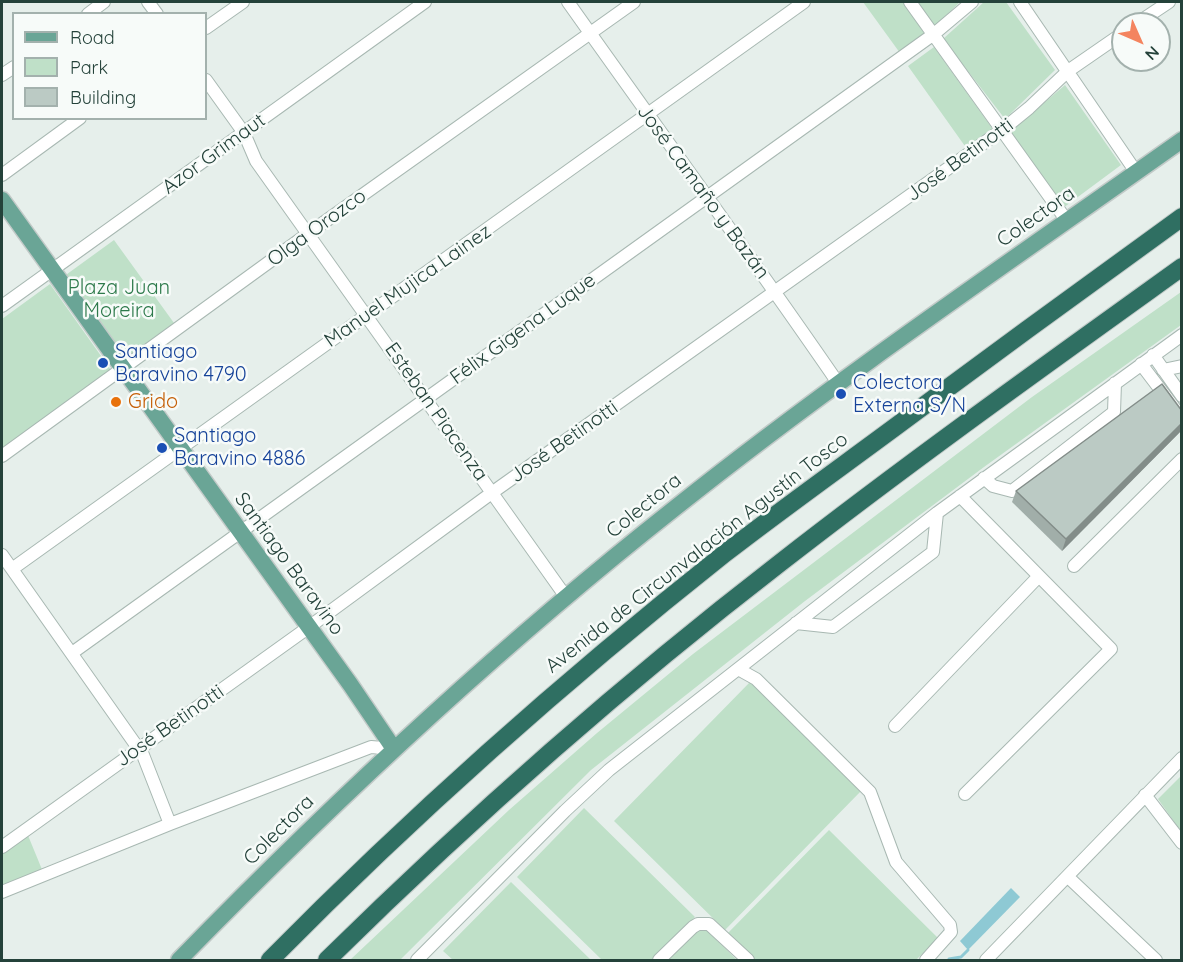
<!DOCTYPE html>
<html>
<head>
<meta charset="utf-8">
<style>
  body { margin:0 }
  #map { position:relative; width:1183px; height:962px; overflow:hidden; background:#e6efeb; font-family:Quicksand,sans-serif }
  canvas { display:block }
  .frame { position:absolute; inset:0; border:3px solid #24423a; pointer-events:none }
  .legend { position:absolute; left:12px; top:12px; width:195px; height:108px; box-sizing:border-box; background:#f7fbf9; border:2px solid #a3b1ad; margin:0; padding:8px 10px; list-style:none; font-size:18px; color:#24423a }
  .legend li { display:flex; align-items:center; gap:12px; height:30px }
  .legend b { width:30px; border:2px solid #a3b1ad }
  .north { position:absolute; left:1111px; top:12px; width:60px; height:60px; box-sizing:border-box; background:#f7fbf9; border:2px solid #a3b1ad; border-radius:50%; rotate:135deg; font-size:16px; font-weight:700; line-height:24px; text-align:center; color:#24423a }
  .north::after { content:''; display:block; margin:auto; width:21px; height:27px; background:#f4845f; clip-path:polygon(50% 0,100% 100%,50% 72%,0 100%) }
</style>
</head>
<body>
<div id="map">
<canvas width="1183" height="962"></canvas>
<div class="frame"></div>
<ul class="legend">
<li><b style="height:8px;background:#6aa596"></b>Road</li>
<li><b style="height:16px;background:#bfe0c8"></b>Park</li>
<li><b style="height:16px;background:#bbcac4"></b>Building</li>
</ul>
<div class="north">N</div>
</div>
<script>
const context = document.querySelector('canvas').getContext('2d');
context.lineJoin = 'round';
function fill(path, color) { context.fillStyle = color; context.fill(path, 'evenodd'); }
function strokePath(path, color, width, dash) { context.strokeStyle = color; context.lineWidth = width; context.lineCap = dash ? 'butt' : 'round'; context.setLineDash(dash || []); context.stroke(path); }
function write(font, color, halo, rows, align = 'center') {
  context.font = font + ' Quicksand,sans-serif'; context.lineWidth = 5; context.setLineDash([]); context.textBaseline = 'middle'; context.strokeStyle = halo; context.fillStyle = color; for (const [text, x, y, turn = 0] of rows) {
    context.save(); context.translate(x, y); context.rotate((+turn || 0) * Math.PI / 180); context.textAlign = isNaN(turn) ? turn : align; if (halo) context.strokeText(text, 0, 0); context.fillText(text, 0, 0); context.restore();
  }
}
fill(new Path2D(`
  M 863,2 L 903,2 L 925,34 L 900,53 Z
  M 914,2 L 960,2 L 933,28 Z
  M 984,2 L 1006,2 L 1055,70 L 1005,119 L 943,39 Z
  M 934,47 L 994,131 L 967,149 L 908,66 Z
  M 1065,85 L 1121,165 L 1063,208 L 1010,132 Z
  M 114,240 L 174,323 L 123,360 L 63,277 Z
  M 50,284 L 111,370 L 2,448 L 2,319 Z
  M 1181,292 L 1181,325 L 984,467 L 805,601 L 591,770 L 400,960 L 350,960 L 509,810 L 597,733 L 693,654 L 1032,397 Z
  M 750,682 L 861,791 L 725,930 L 614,821 Z
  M 1181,776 L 1182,827 L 1180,830 L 1158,799 Z
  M 584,808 L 695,917 L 653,960 L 602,960 L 517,877 Z
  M 829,830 L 938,938 L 916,960 L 754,960 L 727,934 Z
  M 27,833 L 43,872 L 2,890 L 2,852 Z
  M 511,882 L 591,960 L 453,960 L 443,951 Z
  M 701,925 L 737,960 L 666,960 Z`), '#bfe0c8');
fill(new Path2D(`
  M 1011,888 L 1020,897 L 968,950 L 960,941 Z`), '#8ec9d4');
strokePath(new Path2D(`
  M 949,959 L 961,957 L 968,950`), '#8ec9d4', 3);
const minor = new Path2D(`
  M 148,2 L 157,14
  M 568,2 C 658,129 750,255 838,383
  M 910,2 L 1067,221
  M 1020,2 L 1136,172
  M 88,14 L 104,2
  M 1136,24 L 1169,2
  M 206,28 L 243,2
  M 2,75 L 14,67
  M 206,80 L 244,133 L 256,161 L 566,597
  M 2,175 L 80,118
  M 2,306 L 425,2
  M 1153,355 L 1182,396
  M 1141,364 L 1182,418
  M 1163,370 L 1182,366
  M 2,456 L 309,233 L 634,2
  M 984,478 L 993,486 L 1012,491 L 1114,412 L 1115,383
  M 960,496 L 1111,649 L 965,794
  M 2,555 L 143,755 L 170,824
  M 1074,566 L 1182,459
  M 12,569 L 804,2
  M 796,623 L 833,627 L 933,552 L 937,513
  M 72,653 L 934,34 L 972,2
  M 738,669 L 756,679 L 870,792 L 896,862 L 950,925 L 951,932 L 926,960
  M 895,726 L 1039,576
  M 1145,795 L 1182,843
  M 2,847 L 309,627 L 493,492 L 1002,130 L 1029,108 L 1068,71 L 1123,33
  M 1068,877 L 1156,960
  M 2,892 L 170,824 L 371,747 L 394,749
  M 417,960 L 565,811 L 609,770 L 937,513 L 1182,335
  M 659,960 L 693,927 L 698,924 L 709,924 L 748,960
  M 986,960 L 1182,758`);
const major = new Path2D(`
  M 2,200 L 350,684 L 394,749
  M 179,960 C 335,800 499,647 675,508 C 838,378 1011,261 1182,140`);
const highway = new Path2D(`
  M 270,960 C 412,816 565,680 724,554 C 786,506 851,460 914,413 C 1003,347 1092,282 1182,217
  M 327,960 C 470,819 622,685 780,563 C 911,461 1047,364 1182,267`);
strokePath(minor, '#a8b8b2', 14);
strokePath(major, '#c2cac8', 19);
strokePath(highway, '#c2cac8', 20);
strokePath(minor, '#fff', 12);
strokePath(major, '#6aa596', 16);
strokePath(highway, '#2f6f62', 18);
fill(new Path2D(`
  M 1182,411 L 1182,430 L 1062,551 L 1012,502 L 1016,491 Z`), '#a1aea9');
fill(new Path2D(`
  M 1182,423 L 1182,430 L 1062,551 L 1066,539 Z`), '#838d89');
const building = new Path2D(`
  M 1162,384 L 1182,411 L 1182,423 L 1066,539 L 1016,491 Z`);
fill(building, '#bbcac4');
strokePath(building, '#838d89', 1.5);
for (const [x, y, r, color] of [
  [103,363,6,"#1a4fb4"],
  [841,394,6,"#1a4fb4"],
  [116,402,6,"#e8710a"],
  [162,448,6,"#1a4fb4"]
]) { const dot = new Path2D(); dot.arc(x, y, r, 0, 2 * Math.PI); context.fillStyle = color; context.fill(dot); strokePath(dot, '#f7fbf9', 2); }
write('20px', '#24423a', '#f7fbf9', [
  ["Azor Grimaut",214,154,-36],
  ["José Betinotti",960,160,-36],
  ["José Camaño y Bazán",703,192,54],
  ["Colectora",1036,217,-35],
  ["Olga Orozco",317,228,-36],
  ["Manuel Mujica Lainez",408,286,-35],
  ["Félix Gigena Luque",523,329,-36],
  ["Esteban Piacenza",436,412,55],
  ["José Betinotti",564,442,-35],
  ["Colectora",644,506,-39],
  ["Avenida de Circunvalación Agustín Tosco",697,553,-38],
  ["Santiago Baravino",289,564,54],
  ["José Betinotti",170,726,-35],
  ["Colectora",279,830,-45]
]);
write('20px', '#2d7a4b', '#f7fbf9', [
  ["Plaza Juan",119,288],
  ["Moreira",119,311]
]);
write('20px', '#164399', '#f7fbf9', [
  ["Santiago",115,352],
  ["Baravino 4790",115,375],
  ["Colectora",853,383],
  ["Externa S/N",853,406],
  ["Santiago",174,436],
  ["Baravino 4886",174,459]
], 'left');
write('20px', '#c56008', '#f7fbf9', [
  ["Grido",128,402]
], 'left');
</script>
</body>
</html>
